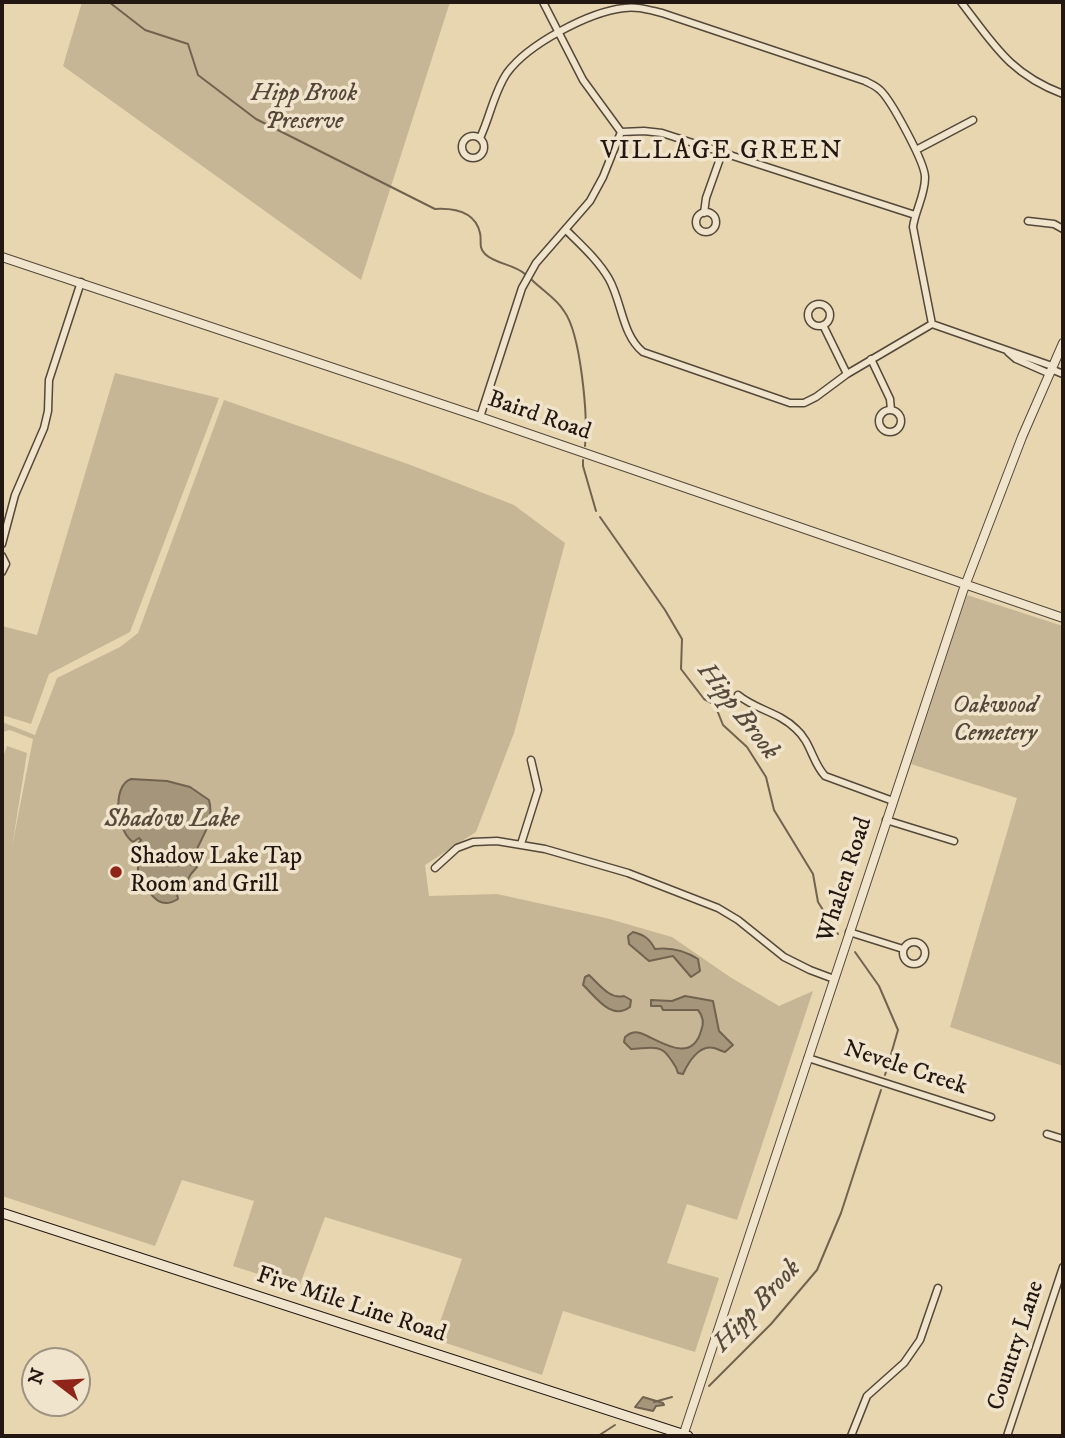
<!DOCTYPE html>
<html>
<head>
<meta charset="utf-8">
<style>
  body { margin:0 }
  #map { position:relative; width:1065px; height:1438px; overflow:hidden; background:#e8d6b0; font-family:"IM FELL DW Pica",serif }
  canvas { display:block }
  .frame { position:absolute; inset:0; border:4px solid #231811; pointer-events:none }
  .north { position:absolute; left:21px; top:1347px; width:70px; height:70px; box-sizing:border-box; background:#f0e4cc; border:2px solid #9e9281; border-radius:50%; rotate:287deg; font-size:19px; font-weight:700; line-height:28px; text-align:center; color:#231811 }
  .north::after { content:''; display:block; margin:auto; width:24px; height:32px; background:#8f2418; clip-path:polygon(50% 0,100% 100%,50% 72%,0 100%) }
</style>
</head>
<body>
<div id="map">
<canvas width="1065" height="1438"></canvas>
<div class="frame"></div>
<div class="north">N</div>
</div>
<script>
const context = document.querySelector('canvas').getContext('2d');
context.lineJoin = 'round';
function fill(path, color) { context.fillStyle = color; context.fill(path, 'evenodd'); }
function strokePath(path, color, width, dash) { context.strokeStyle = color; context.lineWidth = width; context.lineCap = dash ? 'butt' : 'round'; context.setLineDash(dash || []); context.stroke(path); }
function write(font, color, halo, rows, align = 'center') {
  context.font = font + ' "IM FELL DW Pica",serif'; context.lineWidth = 7; context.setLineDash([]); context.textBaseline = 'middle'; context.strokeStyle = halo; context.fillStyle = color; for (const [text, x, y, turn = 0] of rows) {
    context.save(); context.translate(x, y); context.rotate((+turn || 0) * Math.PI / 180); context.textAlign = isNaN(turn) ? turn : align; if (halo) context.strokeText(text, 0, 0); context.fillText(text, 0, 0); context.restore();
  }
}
fill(new Path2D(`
  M 82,2 L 450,2 L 361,280 L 63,66 Z
  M 115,373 L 219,398 L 130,632 L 49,674 L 31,724 L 2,715 L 2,626 L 37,635 Z
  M 224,400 L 408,464 L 514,505 L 565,543 L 514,733 L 476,832 L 425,865 L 429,896 L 497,894 L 606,918 L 672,937 L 730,977 L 779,1006 L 813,991 L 737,1220 L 687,1204 L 667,1263 L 719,1278 L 695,1352 L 563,1311 L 542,1375 L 434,1339 L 462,1259 L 325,1217 L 299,1287 L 233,1266 L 254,1201 L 182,1180 L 155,1246 L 2,1196 L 2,760 L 7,746 L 27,753 L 12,847 L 33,739 L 10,730 L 2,732 L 2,722 L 35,735 L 57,678 L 120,647 L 138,633 Z
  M 967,595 L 1063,626 L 1063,1066 L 950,1027 L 1017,798 L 911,764 Z`), '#c7b695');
const water = new Path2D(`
  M 131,779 L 167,781 L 190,787 L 209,800 C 216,826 196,842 191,865 L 197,867 L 191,874 L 180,893 L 177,894 L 178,899 C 157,912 150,891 138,878 L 138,858 L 136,847 L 141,840 L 139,838 L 133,842 C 117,832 111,786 131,779 Z
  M 633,932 C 644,935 649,938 655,949 C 671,947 684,950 698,959 L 700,971 L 691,977 L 673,956 L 649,961 L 629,944 L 628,936 Z
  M 589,975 C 599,984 610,1000 624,996 L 631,1000 L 630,1007 C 611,1021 596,997 583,985 L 585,977 Z
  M 685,996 L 713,1001 L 719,1031 L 733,1045 L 725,1052 C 721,1051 718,1049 714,1048 C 699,1044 688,1063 683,1074 L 678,1073 C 676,1065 673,1063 669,1057 C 660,1043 646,1049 631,1049 L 624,1042 L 625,1037 C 630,1033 634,1031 640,1033 C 658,1039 691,1066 701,1031 C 704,1024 703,1016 698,1010 L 663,1010 L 661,1006 L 651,1006 L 651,1000 L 672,1001 Z
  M 643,1397 L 663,1403 L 664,1405 L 656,1406 L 653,1411 L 635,1407 Z`);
fill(water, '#a5957a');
strokePath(water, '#716350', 2);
strokePath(new Path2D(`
  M 109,2 L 145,30 L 188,44 L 198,75 L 256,119 L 435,209 C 454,208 475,211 480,233 C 482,241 478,247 485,254 C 495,264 514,264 525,274
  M 532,280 C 542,290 557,299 564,311 C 581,334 588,417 585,446
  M 583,460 L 583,466 L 596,511
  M 600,517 L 665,610 L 682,639 L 681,669 L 704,699 L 715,705 L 723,725 L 747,747 L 766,777 L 774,810 L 813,874 L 818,902 L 838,934
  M 855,952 L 879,986 L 898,1030 L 885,1075
  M 709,1386 L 771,1324 L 817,1270 L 841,1213 L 881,1090
  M 654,1402 L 672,1397
  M 598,1436 L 615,1425`), '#716350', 2);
const minor = new Path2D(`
  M 543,2 L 583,80 L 621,132
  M 961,2 C 994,45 1010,74 1063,94
  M462 147a11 11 0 1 1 22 0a11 11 0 1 1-22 0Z
  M 480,138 C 490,117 494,92 507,73 C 528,44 589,12 624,8 C 637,6 649,10 662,13 L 865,81 C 871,84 876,86 880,90 C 891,100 926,164 925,178 C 925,195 915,211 913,227 L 932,324
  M 916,150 L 973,120
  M696 222a10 10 0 1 1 20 0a10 10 0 1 1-20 0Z
  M 704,213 L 706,198 L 722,153
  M 1028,221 L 1054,224 L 1063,229
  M 566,230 C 581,245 598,260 609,279 C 622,302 622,335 643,352 L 790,403 L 804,403 L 816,397 L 847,374 L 932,324 L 1052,366
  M808 315a11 11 0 1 1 22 0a11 11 0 1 1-22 0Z
  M 823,325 L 847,374
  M 1008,352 L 1016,359 L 1048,373
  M 871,359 L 890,399 L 891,410
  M 1051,369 L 1063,374
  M879 421a11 11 0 1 1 22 0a11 11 0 1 1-22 0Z
  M 480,417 L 522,288 L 536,263 L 590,201 L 603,177 L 621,132 L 644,131 L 662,133 L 915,215
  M 2,544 L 15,495 L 44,428 L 48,411 L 49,380 L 81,282
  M 2,556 L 6,564 L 2,572
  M 738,695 C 756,710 779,712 796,729 C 811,742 812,762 825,776 L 893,801
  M 886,820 L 954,841
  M 521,844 L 538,790 L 531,760
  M 435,868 L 457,848 L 473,842 L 497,841 L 545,849 L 628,873 L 718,908 L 738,920 L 784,957 L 810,970 L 834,979
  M 849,932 L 903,949
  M903 953a11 11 0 1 1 22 0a11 11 0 1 1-22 0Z
  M 808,1058 L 991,1117
  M 1047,1134 L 1063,1139
  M 851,1436 L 867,1396 L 904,1363 L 920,1340 L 938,1288
  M 1007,1436 L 1063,1267`);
const tertiary = new Path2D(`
  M 2,257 L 480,417 L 1063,618
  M 683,1436 L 963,591 L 1022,437 L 1063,343`);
const secondary = new Path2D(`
  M 2,1213 L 688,1436`);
strokePath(minor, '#544839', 9);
strokePath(tertiary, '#544839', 10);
strokePath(secondary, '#231811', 11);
strokePath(minor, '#f0e4cc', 6);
strokePath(tertiary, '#f0e4cc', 8);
strokePath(secondary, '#f0e4cc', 9);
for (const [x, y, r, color] of [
  [116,872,7,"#8f2418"]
]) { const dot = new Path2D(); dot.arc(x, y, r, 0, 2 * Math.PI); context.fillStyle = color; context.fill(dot); strokePath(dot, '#f0e4cc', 2.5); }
write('italic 24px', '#544739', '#f0e4cc', [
  ["Hipp Brook",304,95],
  ["Preserve",304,123],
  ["Oakwood",995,707],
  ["Cemetery",995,735]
]);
write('24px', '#231811', '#f0e4cc', [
  ["Baird Road",539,417,19],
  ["Whalen Road",846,880,-72],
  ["Nevele Creek",905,1069,18],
  ["Five Mile Line Road",351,1306,18],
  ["Country Lane",1017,1346,-72]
]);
write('24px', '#231811', '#f0e4cc', [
  ["Shadow Lake Tap",130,858],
  ["Room and Grill",130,886]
], 'left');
context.letterSpacing = '2px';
write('26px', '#231811', '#f0e4cc', [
  ["VILLAGE GREEN",722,153]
]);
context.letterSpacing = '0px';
write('italic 26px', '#574a3b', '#f0e4cc', [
  ["Hipp Brook",737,712,52],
  ["Shadow Lake",172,821],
  ["Hipp Brook",758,1307,-47]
]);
</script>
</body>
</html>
